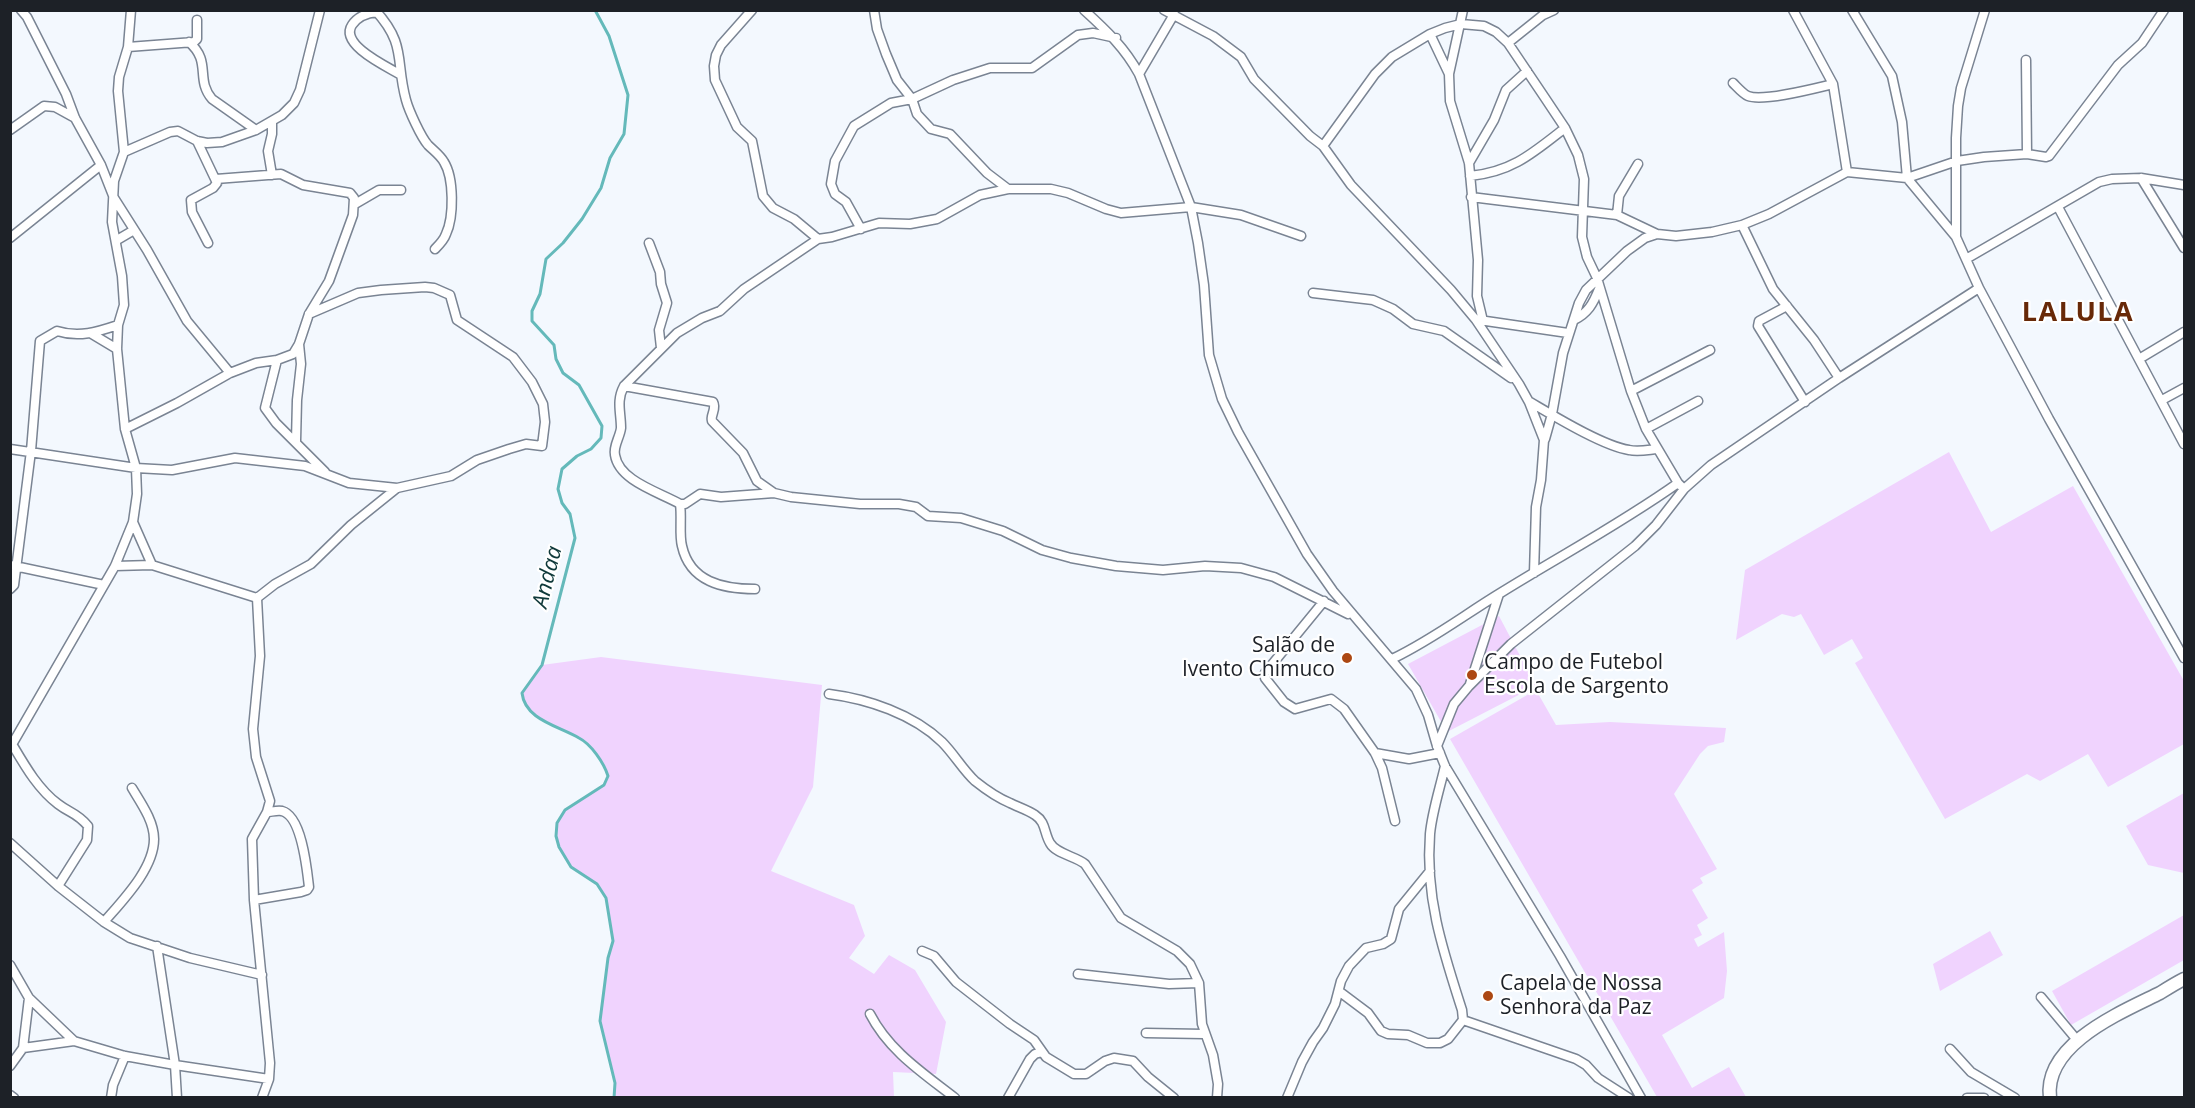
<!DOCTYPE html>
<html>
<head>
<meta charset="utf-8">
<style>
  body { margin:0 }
  #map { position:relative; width:2195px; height:1108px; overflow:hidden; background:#f3f8fe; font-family:"Open Sans",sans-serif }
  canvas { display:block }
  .frame { position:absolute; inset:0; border:12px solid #1d2127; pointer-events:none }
</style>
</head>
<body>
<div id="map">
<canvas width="2195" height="1108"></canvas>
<div class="frame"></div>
</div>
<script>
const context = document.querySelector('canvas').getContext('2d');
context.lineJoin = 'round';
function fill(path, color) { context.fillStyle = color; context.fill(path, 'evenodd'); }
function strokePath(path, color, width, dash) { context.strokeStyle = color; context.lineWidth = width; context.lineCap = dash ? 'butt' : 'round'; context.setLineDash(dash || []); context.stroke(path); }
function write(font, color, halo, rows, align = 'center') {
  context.font = font + ' "Open Sans",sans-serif'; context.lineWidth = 4.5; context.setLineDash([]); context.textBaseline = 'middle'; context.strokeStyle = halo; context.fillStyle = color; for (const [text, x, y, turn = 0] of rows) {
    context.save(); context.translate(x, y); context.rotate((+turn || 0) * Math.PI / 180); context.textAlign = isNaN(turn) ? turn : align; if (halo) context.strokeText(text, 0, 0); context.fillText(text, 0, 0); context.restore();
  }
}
fill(new Path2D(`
  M 1949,452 L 1991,532 L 2073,486 L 2184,681 L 2184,744 L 2108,787 L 2088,754 L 2040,781 L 2027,774 L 1945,819 L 1855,663 L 1863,658 L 1852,639 L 1824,655 L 1801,614 L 1794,617 L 1782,614 L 1736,640 L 1745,570 Z
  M 1499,616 L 1536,686 L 1447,732 L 1408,664 Z
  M 601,657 L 822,685 L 813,787 L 771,871 L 854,905 L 865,936 L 849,958 L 874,974 L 889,955 L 915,970 L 946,1022 L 936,1074 L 893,1072 L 894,1097 L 614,1097 L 615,1083 L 600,1024 L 608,958 L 613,941 L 606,898 L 597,884 L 571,867 L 559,847 L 556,836 L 557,823 L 565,810 L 604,785 L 608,775 C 604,763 591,744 579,738 C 559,726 525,720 522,693 L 542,665 Z
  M 1536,690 L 1556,725 L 1610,722 L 1726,728 L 1724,742 L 1708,746 L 1700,754 L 1674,794 L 1717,869 L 1700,878 L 1703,883 L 1692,890 L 1708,918 L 1697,925 L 1702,935 L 1694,939 L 1698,947 L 1724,932 L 1727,971 L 1724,998 L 1662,1035 L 1692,1088 L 1729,1067 L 1746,1097 L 1657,1097 L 1450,739 Z
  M 2184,793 L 2184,873 L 2148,865 L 2126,826 Z
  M 2184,915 L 2184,960 L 2071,1025 L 2052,991 Z
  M 1990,931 L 2003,955 L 1940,991 L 1933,964 Z`), '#f0d3fe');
strokePath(new Path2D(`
  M 595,10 L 609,36 L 628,95 L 624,134 L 610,158 L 601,188 L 582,219 L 563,243 L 546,259 L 540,294 L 532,311 L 532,321 L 554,345 L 556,359 L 563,373 L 579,385 L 602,426 L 601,438 L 591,449 L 577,456 L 562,469 L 558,489 L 562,503 L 570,514 L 575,538 L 542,665 L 522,693 C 525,720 559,726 579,738 C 591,744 604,763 608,776 L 604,785 L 565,810 L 557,823 L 556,836 L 559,847 L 571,867 L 597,884 L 606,898 L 613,941 L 608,958 L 600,1021 L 615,1083 L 614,1098`), '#64b9ba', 3);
const street = new Path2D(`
  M 21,10 L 27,17 L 66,94 L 75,118 L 101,165 L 114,198 L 147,250 L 187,321 L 230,373
  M 375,10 C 407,45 395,60 406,100 C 409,111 421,137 428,145 C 434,151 440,155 444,162 C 454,178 454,217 446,234 C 444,240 439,245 435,249
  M 752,10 L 721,45 L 716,55 L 714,66 L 715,80 L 737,127 L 752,141 L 763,196 L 773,208 L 794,219 L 818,239
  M 874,10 L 877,29 L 886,54 L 897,80 L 912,99 L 917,114 L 931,129 L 950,134 L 987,173 L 1008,189
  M 1084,10 C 1106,30 1125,48 1139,74
  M 1164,10 L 1213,36 L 1241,57 L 1254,79 L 1310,136 L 1323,146 L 1351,185 L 1451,290 L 1476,320 L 1519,384 L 1529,402 L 1544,440 L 1541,480 L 1536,507 L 1534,573
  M 1174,10 L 1173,16 L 1139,74 L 1191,207 L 1198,243 L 1204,285 L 1209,355 L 1222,399 L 1238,432 L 1307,554 L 1333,591 L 1416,689 L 1428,715 L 1437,746 L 1445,766 L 1560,956 L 1641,1098
  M 1463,10 L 1449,74 L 1450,101 L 1469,163 L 1478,260 L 1477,296 L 1483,321
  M 1793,10 L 1833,84 L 1847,172
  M 1852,10 L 1892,76 L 1902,122 L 1907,178 L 1957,161 L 1984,157 L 2027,154 L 2046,157 L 2049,156 L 2118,65 L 2142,43 L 2164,10
  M 1985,10 L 1961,88 L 1958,106 L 1956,138 L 1956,237 L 1979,288 L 2049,419 L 2184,658
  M 377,12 C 367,13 358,16 352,25 C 339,45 388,67 401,75
  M 1430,34 L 1449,74
  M 189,42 C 212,62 195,79 212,99 L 256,130
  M 1508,43 L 1543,15 L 1554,10
  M 128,47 L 194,42 L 197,39 L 197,20
  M 2026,60 L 2027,154
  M 1733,83 C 1737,87 1743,94 1748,96 C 1763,102 1816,88 1833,84
  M 10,130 L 44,106 L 55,107 L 75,118
  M 197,141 L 217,183 L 213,188 L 191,200 L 192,212 L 208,243
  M 1323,146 L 1375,74 L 1392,57 L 1430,34 L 1445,28 L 1461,24 L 1484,26 L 1496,32 L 1508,43 L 1545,98 L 1565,128 L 1578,155 L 1584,179 L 1582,237 L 1587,257 L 1597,278 L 1631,391 L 1646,429 L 1678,483 L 1684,489
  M 124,152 L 118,91 L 119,77 L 128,47 L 131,10
  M 1469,163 L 1494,120 L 1506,90 L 1527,71
  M 272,175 L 268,151 L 272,134 L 272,122
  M 1470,176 C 1512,172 1533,153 1565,128
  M 2141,178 L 2184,248
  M 1471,197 L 1617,215 L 1657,234
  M 355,204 L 379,190 L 401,190
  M 2058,207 L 2184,444
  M 1617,215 L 1619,196 L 1638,164
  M 1742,225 L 1773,289 L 1814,340 L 1839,378
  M 861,229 L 846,202 L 835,194 L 831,184 L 835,161 L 854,126 L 891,103 L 912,99 L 953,80 L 990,68 L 1032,68 L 1078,35 L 1093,33 L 1116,38
  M 10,238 L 101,165
  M 117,240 L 134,230
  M 649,243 L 660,272 L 661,284 L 667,303 L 659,330 L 661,348
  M 1966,259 L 2099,182 L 2112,179 L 2141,178 L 2184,185
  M 1313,293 L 1373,300 L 1393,309 L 1413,324 L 1444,331 L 1511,378
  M 1787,306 L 1759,321 L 1758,326 L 1805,402
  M 1479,320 L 1568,333
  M 1574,320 C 1588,313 1593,304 1599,289
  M 92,334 L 117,349
  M 2139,359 L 2184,332
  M 277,360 L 265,408 L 276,423 L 325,472
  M 624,386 L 713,402 C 717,409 710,415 712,421 L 743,453 L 757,481 L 774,493 L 791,497 L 860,504 L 899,504 L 916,507 L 928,516 L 961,518 L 1003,531 L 1042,550 L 1071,558 L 1116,566 L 1163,570 L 1205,566 L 1241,568 L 1274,577 L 1348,614
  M 1631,391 L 1710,350
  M 2162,400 L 2184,388
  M 1530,402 C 1554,416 1603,446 1629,450 C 1638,452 1647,450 1657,449
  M 125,429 L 177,403 L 230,373 L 256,363 L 277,360 L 293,354 L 299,344 L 309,314 L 329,281 L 353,215 L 354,198 L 350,193 L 303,185 L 281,174 L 216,179
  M 1646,429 L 1698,401
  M 1545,439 L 1552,414 L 1563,353 L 1579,303 L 1586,290 L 1627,251 L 1645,238 L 1657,234 L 1676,236 L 1712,232 L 1742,225 L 1769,214 L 1847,172 L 1907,178 L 1956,237
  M 296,441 L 297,400 L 301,364 L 299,344
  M 10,449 L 136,468 L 172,470 L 235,458 L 305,466 L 349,483 L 397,488
  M 774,493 L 721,497 L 700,494 L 685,504 L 680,504 C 659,492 619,481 615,455 C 613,446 620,437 621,428 C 621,412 616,401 624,386 L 677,333 L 702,318 L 720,311 L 744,289 L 818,239 L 832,237 L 879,223 L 910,224 L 937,219 L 980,195 L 1008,189 L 1051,189 L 1068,193 L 1106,209 L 1121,213 L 1191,207 L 1241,215 L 1301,236
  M 680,504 C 682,517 679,535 682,546 C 690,582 723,589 755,589
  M 133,522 L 152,565
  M 10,565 L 104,585
  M 115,566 L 152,565 L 257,598
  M 10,589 L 14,585 L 31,451 L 40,341 L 57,331 C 79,338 97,332 118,325
  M 257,598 L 275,584 L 311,564 L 351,525 L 397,488 L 451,476 L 477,460 L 509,449 L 526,444 L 542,446 L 545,422 L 543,404 L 532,382 L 513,357 L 457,320 L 450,295 L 434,288 L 425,287 L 381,290 L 358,293 L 309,314
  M 257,598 L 260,656 L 253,729 L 256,757 L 270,801 L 267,812 L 252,839 L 254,900 L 270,1063 L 269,1079 L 262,1098
  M 1324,601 L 1265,673 L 1265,678 L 1284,702 L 1295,709 L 1331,699 L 1344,709 L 1375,753 L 1382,768 L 1395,821
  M 1392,659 C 1432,640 1464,615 1502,592 C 1560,556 1622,523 1678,483
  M 1470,684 L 1499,594
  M 829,694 C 868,699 913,714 942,742 C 954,754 963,770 975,781 C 985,789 998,798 1010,803 C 1018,807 1028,810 1035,815 C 1046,822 1044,833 1050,843 C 1056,854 1075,856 1085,864 L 1121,918 L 1177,951 L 1190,964 L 1199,983 L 1202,1024 L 1213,1055 L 1218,1084 L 1217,1098
  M 12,744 C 25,766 38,789 58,804 C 71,814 76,812 88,826 L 87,840 L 58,886
  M 1437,746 L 1454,704 L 1469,686 L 1511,644 L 1635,546 L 1656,525 L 1684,489 L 1711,465 L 1839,378 L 1979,288
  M 10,748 L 115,566 L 133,522 L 137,494 L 136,468 L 125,429 L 117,349 L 118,325 L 124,305 L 122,276 L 112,222 L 114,181 L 124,152 L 170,132 L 178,131 L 197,141 L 207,143 L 222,142 L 256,130 L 282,115 L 294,103 L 300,90 L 320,10
  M 1375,753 L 1409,759 L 1440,753
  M 10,843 L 58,886 L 104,922 L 130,938 L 190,958 L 262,975
  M 254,900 L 301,892 L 307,890 L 309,887 C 307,870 302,816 282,811 C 277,810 271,812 267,812
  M 104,922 C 122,901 154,869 154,839 C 154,821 141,803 132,788
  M 157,946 L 175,1065 L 177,1098
  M 922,951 L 934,956 L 956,982 L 1010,1024 L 1034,1040 L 1046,1057 L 1074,1074 L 1086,1074 L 1105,1061 L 1114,1058 L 1133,1061 L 1148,1077 L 1174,1098
  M 10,965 L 29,998 L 23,1048 L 10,1066
  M 1078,974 L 1169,984 L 1199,983
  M 1340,992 L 1368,1013 L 1381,1031 L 1388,1034 L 1408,1035 L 1427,1043 L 1440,1043 L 1448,1039 L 1463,1020 L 1462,1010 C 1443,951 1425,898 1430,834 C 1432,812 1440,788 1445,766
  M 2041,997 L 2077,1040
  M 29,998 L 74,1041
  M 870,1014 C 889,1051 923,1073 955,1098
  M 1463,1020 L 1576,1059 L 1586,1065 L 1598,1078 L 1629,1098
  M 1146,1033 L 1204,1034
  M 23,1048 L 74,1041 L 125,1056 L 175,1065 L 269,1079
  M 1950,1049 L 1971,1072 L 2015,1098
  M 10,1095 L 14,1098
  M 111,1098 L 113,1085 L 125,1056
  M 1008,1098 L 1030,1059 L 1035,1054 L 1042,1052
  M 1287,1098 L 1302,1062 L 1313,1042 L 1323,1028 L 1335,1004 L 1341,981 L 1349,966 L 1366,948 L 1383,944 L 1391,939 L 1399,909 L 1430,871
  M 1967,1098 L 1984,1098`);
const secondary = new Path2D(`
  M 2050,1098 C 2043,1044 2122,1012 2160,993 C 2168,988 2176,983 2184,979`);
strokePath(street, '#7a8493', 11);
strokePath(secondary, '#7a8493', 15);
strokePath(street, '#fff', 8);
strokePath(secondary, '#fff', 12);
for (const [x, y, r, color] of [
  [1347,658,6,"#ac4813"],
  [1472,675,6,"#ac4813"],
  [1488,996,6,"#ac4813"]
]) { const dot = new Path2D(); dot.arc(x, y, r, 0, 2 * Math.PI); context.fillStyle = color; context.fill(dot); strokePath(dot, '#fff', 2); }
write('21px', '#1d2127', '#fff', [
  ["Salão de",1335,646,"right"],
  ["Ivento Chimuco",1335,670,"right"],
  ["Campo de Futebol",1484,663],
  ["Escola de Sargento",1484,687],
  ["Capela de Nossa",1500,984],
  ["Senhora da Paz",1500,1008]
], 'left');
write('italic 22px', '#0f393a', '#fff', [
  ["Andaa",548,577,-76]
]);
context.letterSpacing = '1.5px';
write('bold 27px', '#682908', '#fff', [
  ["LALULA",2078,313]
]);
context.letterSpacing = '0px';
</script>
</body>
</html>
